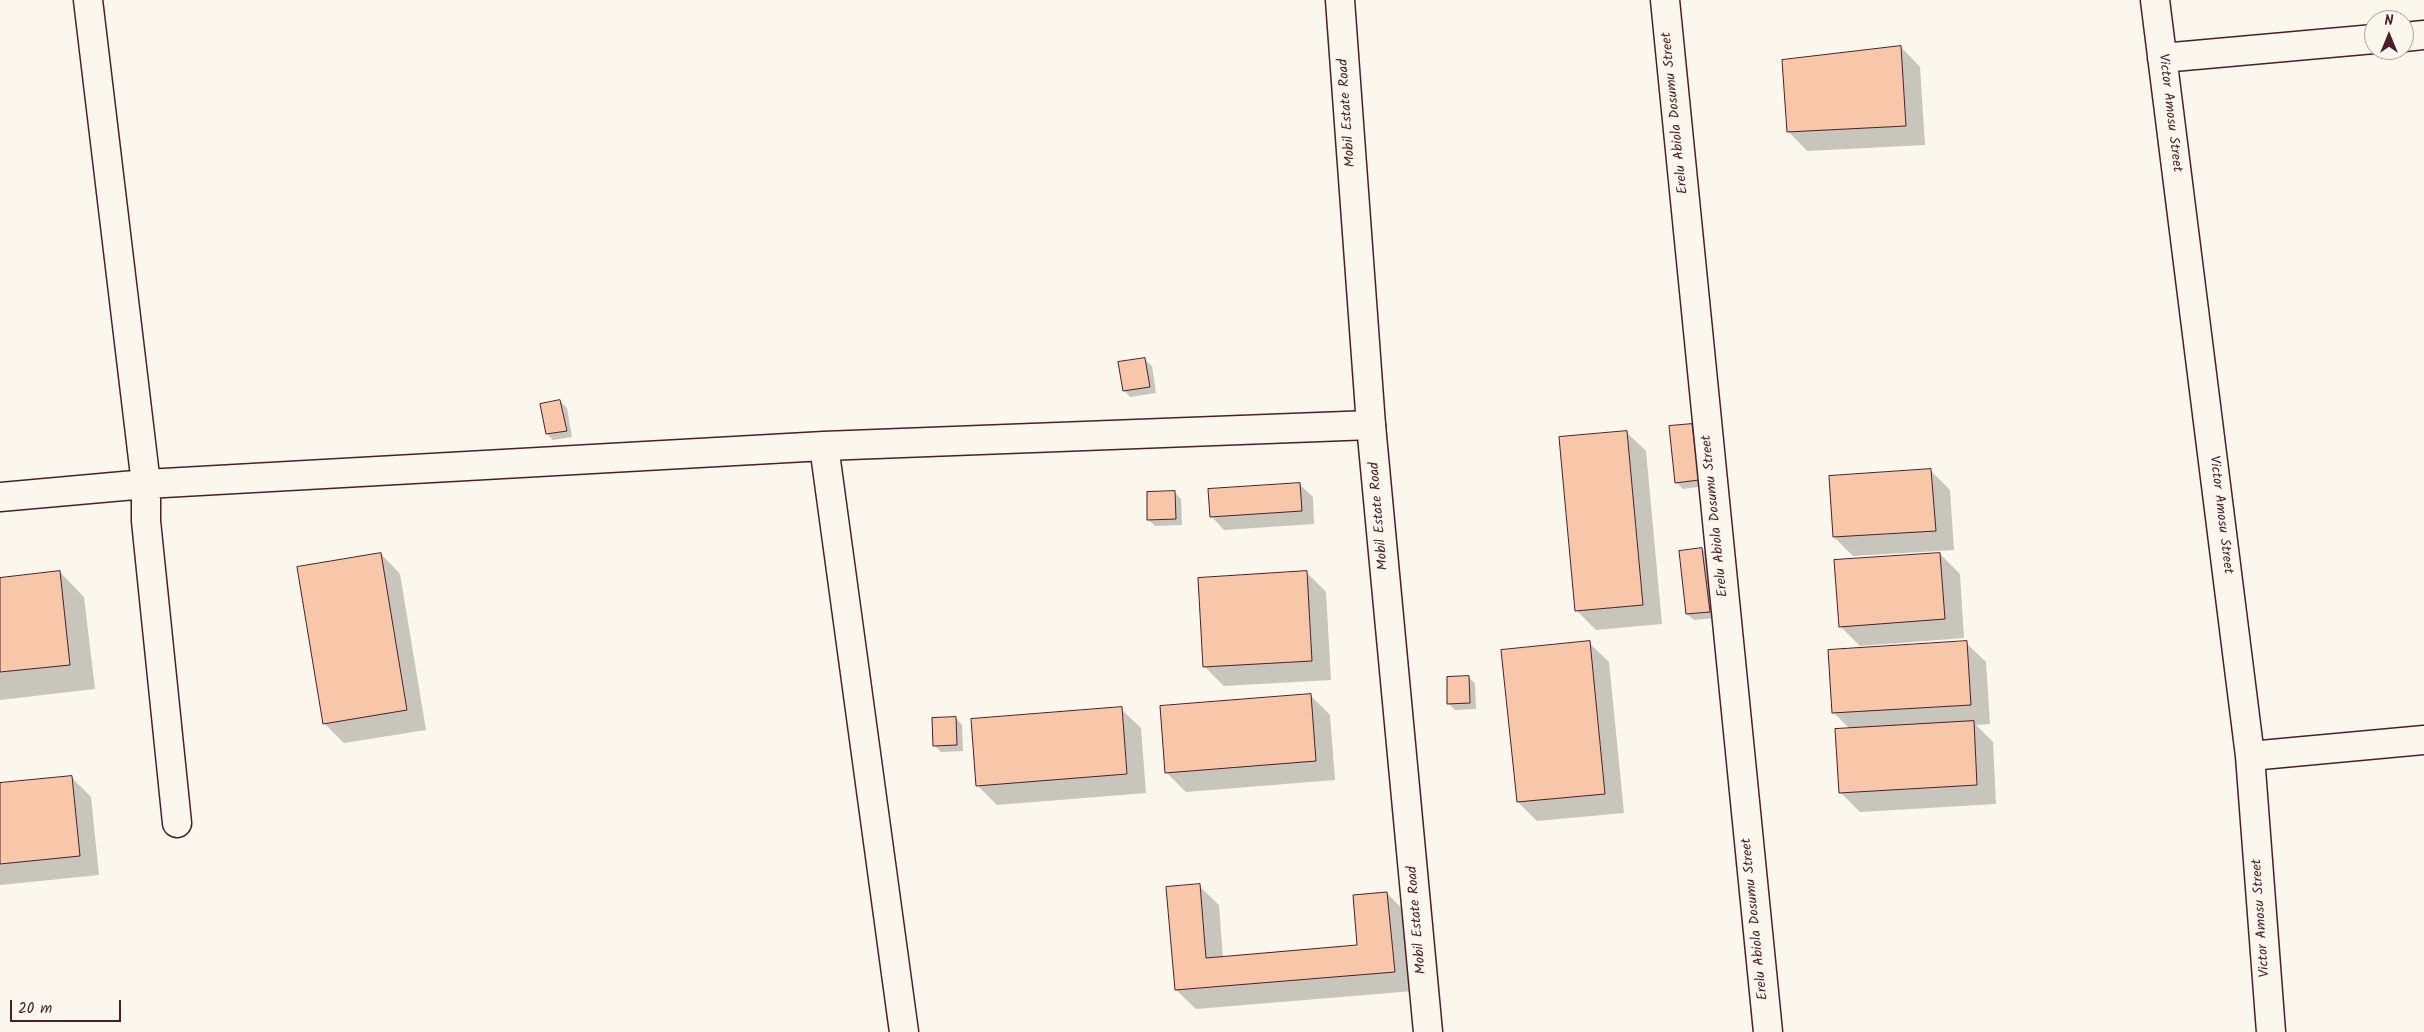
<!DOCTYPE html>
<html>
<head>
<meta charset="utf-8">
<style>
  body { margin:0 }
  #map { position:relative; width:2424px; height:1032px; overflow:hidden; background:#fbf7ec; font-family:Kalam,sans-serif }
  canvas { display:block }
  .north { position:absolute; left:2364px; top:10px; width:50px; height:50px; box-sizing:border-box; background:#fbf7ec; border:1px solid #b4a19f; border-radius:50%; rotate:0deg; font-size:14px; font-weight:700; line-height:20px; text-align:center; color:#4a1f2b }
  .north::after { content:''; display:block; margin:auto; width:18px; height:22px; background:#4a1f2b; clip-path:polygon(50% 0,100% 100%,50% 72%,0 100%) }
  .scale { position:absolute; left:10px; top:1000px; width:111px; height:22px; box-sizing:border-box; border:2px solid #4a1f2b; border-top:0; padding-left:6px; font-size:15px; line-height:18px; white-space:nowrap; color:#4a1f2b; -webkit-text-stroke:4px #fbf7ec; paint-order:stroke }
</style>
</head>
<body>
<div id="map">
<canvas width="2424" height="1032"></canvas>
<div class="north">N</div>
<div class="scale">20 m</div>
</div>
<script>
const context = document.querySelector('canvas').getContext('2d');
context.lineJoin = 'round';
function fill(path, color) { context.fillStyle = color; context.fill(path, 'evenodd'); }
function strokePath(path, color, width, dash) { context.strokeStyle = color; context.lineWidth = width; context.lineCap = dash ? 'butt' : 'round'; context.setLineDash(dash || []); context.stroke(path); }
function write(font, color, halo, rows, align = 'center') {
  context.font = font + ' Kalam,sans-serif'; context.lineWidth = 4; context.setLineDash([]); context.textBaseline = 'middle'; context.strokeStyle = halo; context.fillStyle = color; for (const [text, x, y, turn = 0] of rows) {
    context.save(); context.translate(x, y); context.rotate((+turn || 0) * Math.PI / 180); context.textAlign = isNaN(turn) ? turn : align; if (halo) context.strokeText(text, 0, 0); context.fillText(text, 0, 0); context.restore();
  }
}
fill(new Path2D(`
  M 1901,47 L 1920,67 L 1925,145 L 1807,151 L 1788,131 Z
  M 1145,360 L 1152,366 L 1156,393 L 1130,397 L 1124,390 Z
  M 560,401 L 567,408 L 572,437 L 553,440 L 547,434 Z
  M 1692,425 L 1698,432 L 1704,486 L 1683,489 L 1676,482 Z
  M 1626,432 L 1646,451 L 1662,624 L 1596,630 L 1577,611 Z
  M 1931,471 L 1950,490 L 1954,550 L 1853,556 L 1834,537 Z
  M 1299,484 L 1313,497 L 1314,524 L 1224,530 L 1211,516 Z
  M 1175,493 L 1181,499 L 1182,525 L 1155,526 L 1149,520 Z
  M 1702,549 L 1708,555 L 1715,618 L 1694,620 L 1687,614 Z
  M 381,554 L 400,574 L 426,730 L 344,743 L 324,723 Z
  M 1940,554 L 1960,574 L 1964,638 L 1860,646 L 1840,626 Z
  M 60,572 L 84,597 L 95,689 L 0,700 L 0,579 Z
  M 1306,572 L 1326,592 L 1331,680 L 1224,686 L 1204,666 Z
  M 1589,643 L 1609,662 L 1624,813 L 1537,821 L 1518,802 Z
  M 1966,643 L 1986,662 L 1990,724 L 1976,725 L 1993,742 L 1996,804 L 1860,812 L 1840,792 L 1851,730 L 1833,712 Z
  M 1468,677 L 1475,683 L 1476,709 L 1455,710 L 1449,704 Z
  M 1310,695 L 1330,715 L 1335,780 L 1186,792 L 1166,772 Z
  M 1121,709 L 1141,728 L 1146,793 L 997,805 L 978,786 Z
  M 956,718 L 962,725 L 963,751 L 941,752 L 934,745 Z
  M 71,777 L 91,797 L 99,875 L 0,885 L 0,784 Z
  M 1199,886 L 1219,905 L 1223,958 L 1359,946 L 1387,893 L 1406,913 L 1414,991 L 1196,1009 L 1176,990 Z`), '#0003');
const building = new Path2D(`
  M 1901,46 L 1906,126 L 1787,132 L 1782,60 Z
  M 1145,358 L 1150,387 L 1123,391 L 1118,362 Z
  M 560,400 L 567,431 L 546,434 L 540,404 Z
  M 1692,424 L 1699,480 L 1675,483 L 1669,426 Z
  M 1627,431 L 1643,605 L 1575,611 L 1559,437 Z
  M 1931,469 L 1936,531 L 1833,537 L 1829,476 Z
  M 1300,483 L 1302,511 L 1210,517 L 1208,489 Z
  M 1175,491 L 1176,519 L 1147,520 L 1147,492 Z
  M 1702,548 L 1710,612 L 1686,614 L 1679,551 Z
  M 381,553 L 407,710 L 323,724 L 297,567 Z
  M 1940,553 L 1945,619 L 1839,627 L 1834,560 Z
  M 60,571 L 70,665 L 0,672 L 0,578 Z
  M 1307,571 L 1312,661 L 1203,667 L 1198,578 Z
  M 1590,641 L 1605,794 L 1517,802 L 1501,650 Z
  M 1967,641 L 1971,705 L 1832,713 L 1828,650 Z
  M 1469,676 L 1470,703 L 1447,704 L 1447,677 Z
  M 1311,694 L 1316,761 L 1165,773 L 1160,706 Z
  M 1122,707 L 1127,774 L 976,786 L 971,719 Z
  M 956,717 L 957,745 L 933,746 L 932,718 Z
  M 1974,721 L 1977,785 L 1839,793 L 1835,729 Z
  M 72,776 L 80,856 L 0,864 L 0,783 Z
  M 1200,884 L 1206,958 L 1357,945 L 1353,895 L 1387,892 L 1395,972 L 1175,990 L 1166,887 Z`);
fill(building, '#f8c6a9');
strokePath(building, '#4a1f2b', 1);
const minor = new Path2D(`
  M 88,0 L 146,484 L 146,521 L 177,823
  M 1665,0 L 1768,1032
  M 2155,0 L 2250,756 L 2271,1032
  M 2404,37 L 2424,35
  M 2162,58 L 2374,39
  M 824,446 L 904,1032
  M 0,497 L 146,484 L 824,446 L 1371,425
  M 2250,756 L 2424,740`);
const major = new Path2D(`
  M 1340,0 L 1371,425 L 1428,1032`);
strokePath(minor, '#4a1f2b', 31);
strokePath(major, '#4a1f2b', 31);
strokePath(minor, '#fbf7ec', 28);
strokePath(major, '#fbf7ec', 28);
write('14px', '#4a1f2b', '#fbf7ec', [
  ["Mobil Estate Road",1348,113,-94],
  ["Erelu Abiola Dosumu Street",1676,113,-96],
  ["Victor Amosu Street",2169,113,83],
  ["Victor Amosu Street",2220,515,83],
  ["Mobil Estate Road",1380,516,-95],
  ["Erelu Abiola Dosumu Street",1716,516,-96],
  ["Victor Amosu Street",2262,918,-94],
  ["Erelu Abiola Dosumu Street",1756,919,-96],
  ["Mobil Estate Road",1418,920,-95]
]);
</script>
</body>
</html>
